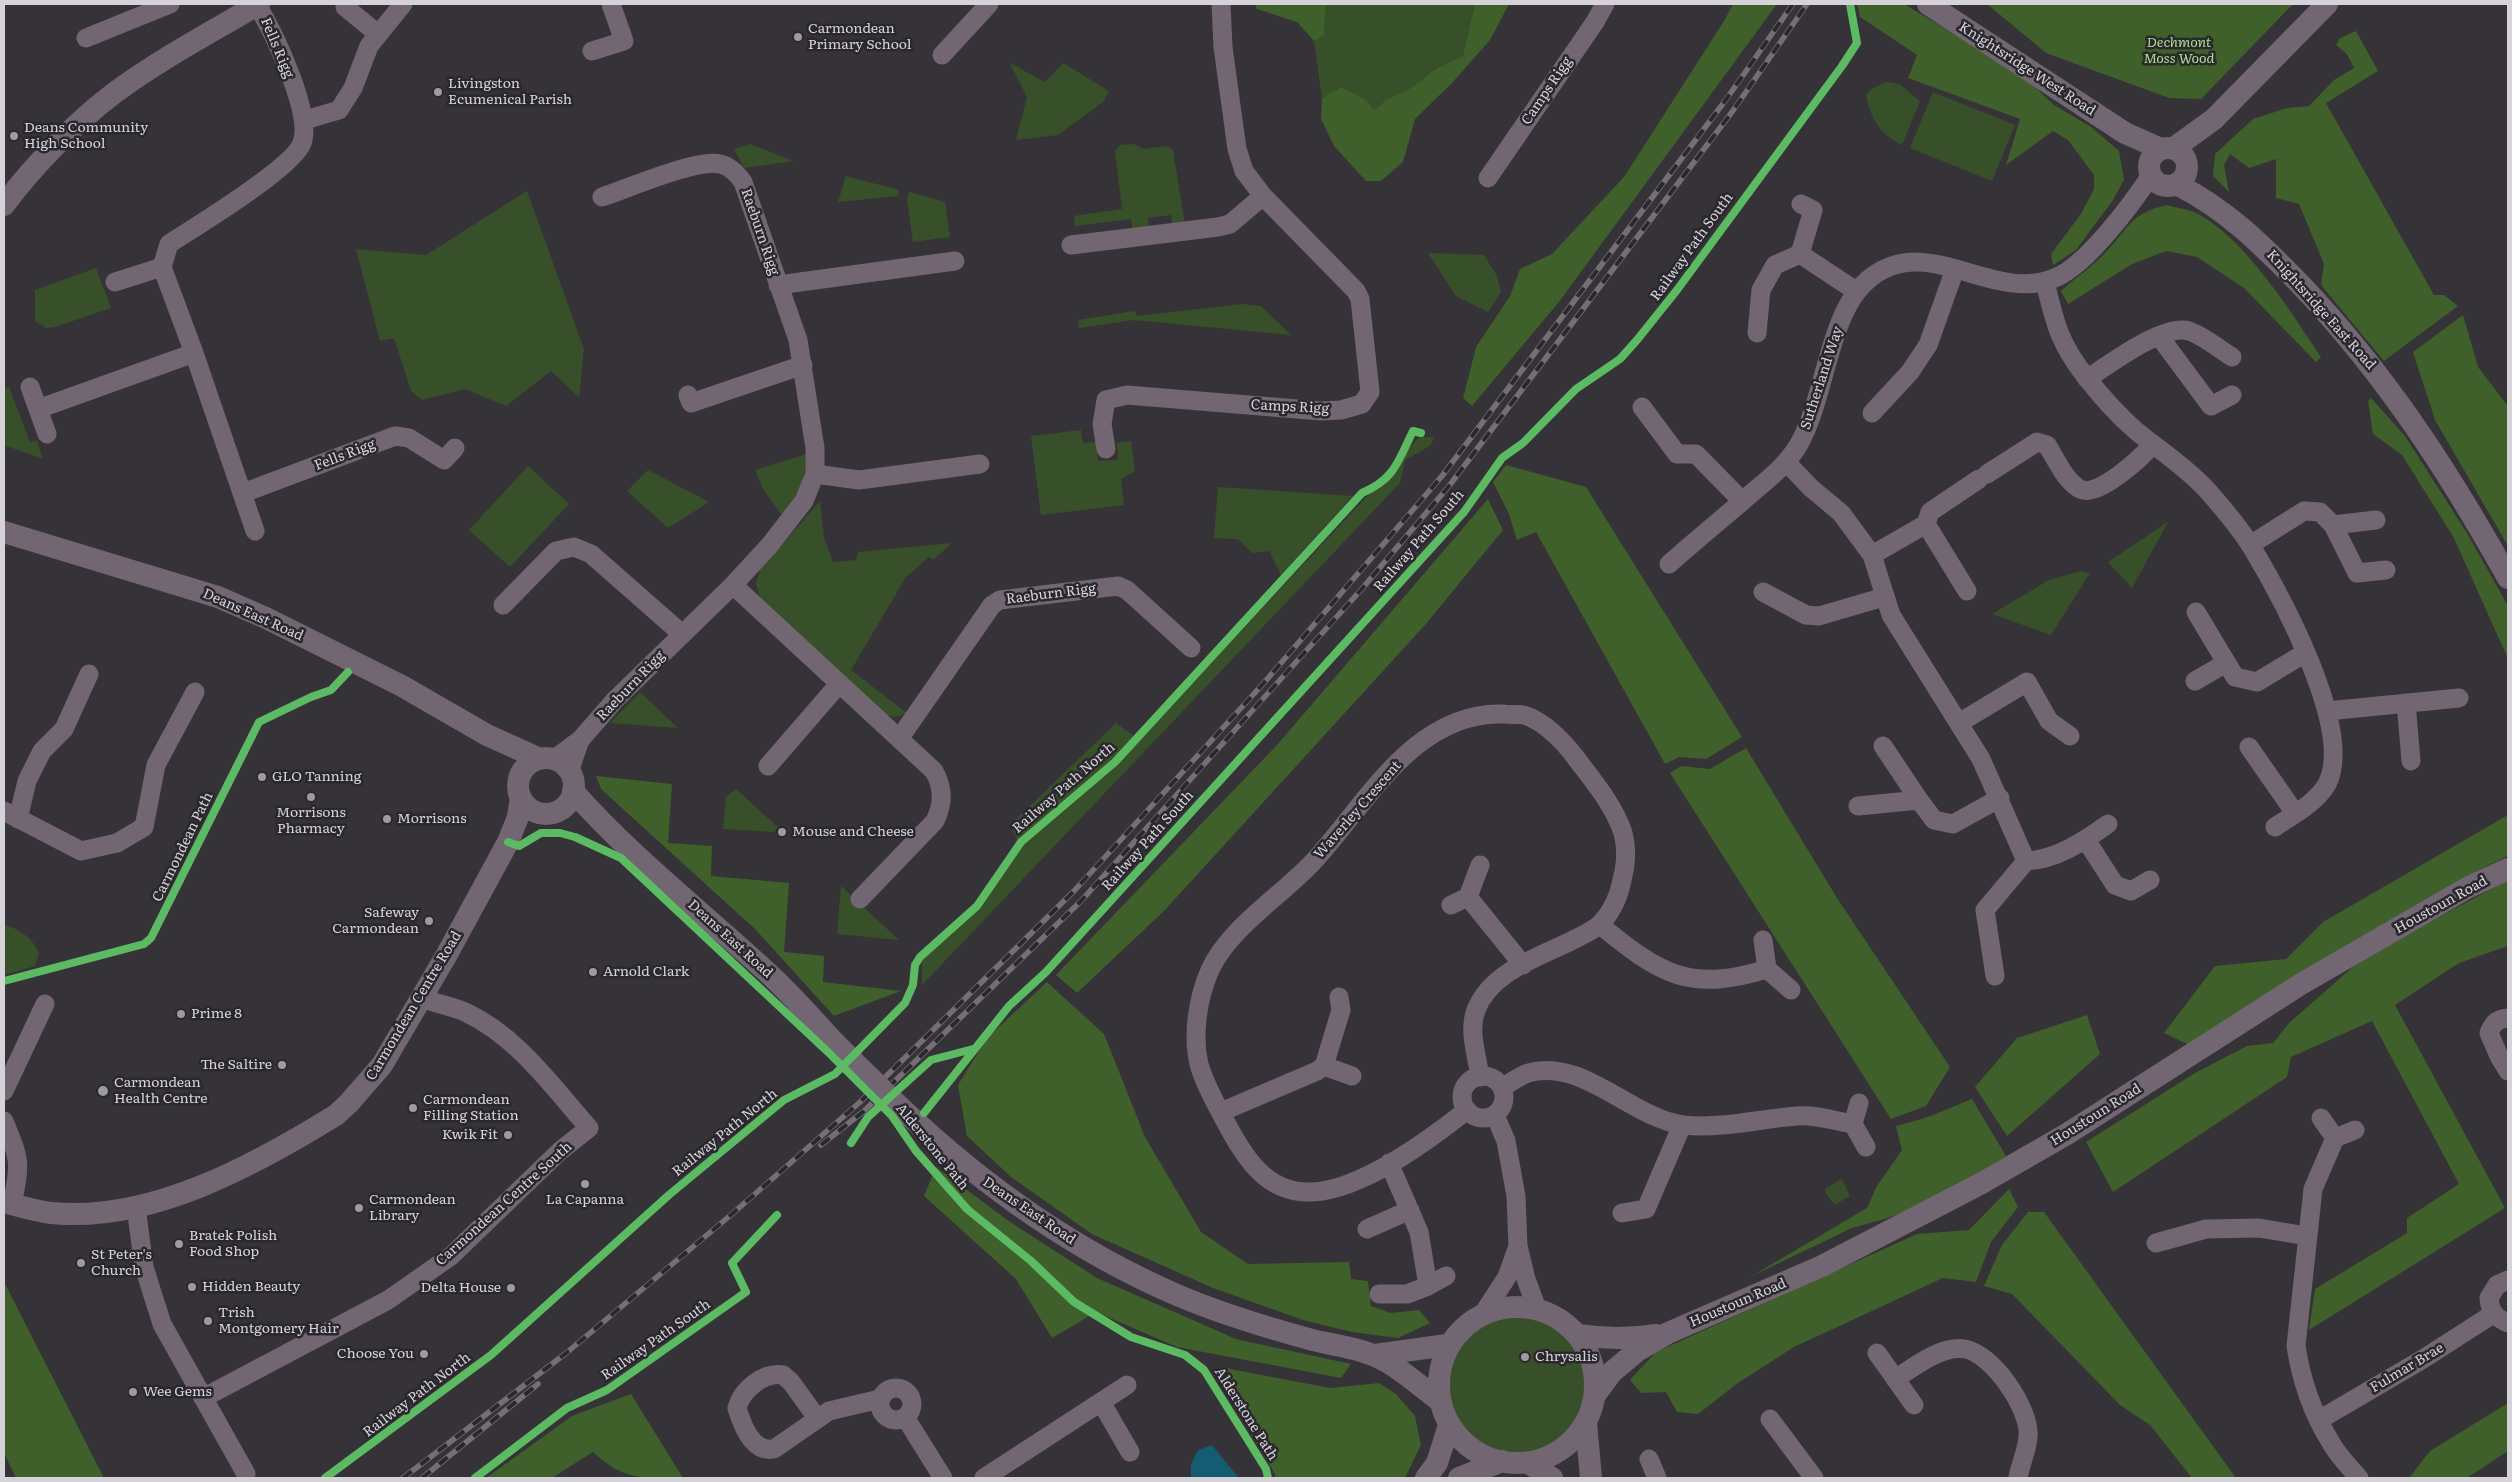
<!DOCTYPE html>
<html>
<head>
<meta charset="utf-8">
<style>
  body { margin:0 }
  #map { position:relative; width:2512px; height:1482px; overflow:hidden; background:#353337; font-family:Literata,serif }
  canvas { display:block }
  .frame { position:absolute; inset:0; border:5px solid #d5d3d7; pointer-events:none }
</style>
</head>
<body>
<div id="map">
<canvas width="2512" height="1482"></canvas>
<div class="frame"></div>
</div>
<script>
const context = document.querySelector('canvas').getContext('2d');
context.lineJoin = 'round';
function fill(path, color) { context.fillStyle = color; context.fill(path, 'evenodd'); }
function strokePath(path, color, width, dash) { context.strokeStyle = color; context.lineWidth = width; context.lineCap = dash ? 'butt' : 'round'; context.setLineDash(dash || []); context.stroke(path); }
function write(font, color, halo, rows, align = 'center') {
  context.font = font + ' Literata,serif'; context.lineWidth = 5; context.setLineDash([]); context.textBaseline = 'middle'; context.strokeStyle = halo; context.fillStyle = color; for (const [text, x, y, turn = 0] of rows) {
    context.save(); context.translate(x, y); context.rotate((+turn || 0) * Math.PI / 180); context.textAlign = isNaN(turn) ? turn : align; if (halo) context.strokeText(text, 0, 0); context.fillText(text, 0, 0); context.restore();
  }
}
fill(new Path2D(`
  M 1326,4 L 1475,4 L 1476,6 L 1463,56 L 1437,68 L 1409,89 L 1387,99 L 1374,110 L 1341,87 L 1322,98 L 1314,41 L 1324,36 Z
  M 1010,63 L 1045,82 L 1063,63 L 1109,91 L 1104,101 L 1058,135 L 1016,140 L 1027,97 Z
  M 1886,82 L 1899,84 L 1920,101 L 1902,145 C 1880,134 1871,120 1866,95 L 1871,89 Z
  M 1933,92 L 2015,125 L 1992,181 L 1910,148 Z
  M 750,144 L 794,161 L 744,168 L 734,149 Z
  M 1134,144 L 1143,149 L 1167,146 L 1173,150 L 1185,225 L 1173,227 L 1171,215 L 1148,218 L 1149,230 L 1133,232 L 1131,219 L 1075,226 L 1074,216 L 1122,209 L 1115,151 L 1120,145 Z
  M 846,176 L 899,190 L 898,196 L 838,202 Z
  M 527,191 L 584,349 L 579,397 L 551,371 L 506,406 L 465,389 L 422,400 L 411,391 L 394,338 L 380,341 L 356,249 L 426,255 Z
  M 909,192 L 945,202 L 950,237 L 913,242 L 907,199 Z
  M 1428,253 L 1484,255 L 1497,276 L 1501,292 L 1488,312 L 1456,296 Z
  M 96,268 L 111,308 L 55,327 L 46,328 L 35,321 L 35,290 Z
  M 1243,304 L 1261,306 L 1291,335 L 1134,320 L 1079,328 L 1078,320 L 1135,311 L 1136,316 Z
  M 9,387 L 30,442 L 37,441 L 43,459 L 4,445 L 4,389 Z
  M 1081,430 L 1083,443 L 1096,442 L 1098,461 L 1118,460 L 1117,443 L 1131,441 L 1135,471 L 1121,479 L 1124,505 L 1041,515 L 1031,436 Z
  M 1420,437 L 1434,437 L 1430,446 L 1405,460 L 1400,483 L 922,985 L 922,960 L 926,953 L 978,906 L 1020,846 L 1010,825 L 1116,723 L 1139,740 L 1371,492 C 1398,485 1398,454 1420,437 Z
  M 807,454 C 806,479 798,497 784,518 L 763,489 L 755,470 Z
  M 528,466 L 569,504 L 510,567 L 469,530 Z
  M 648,470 L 709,502 L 668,528 L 627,491 Z
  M 1218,487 L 1353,496 L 1281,575 L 1269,551 L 1252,553 L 1238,539 L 1214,538 Z
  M 820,501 L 824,538 L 833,562 L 856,560 L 858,552 L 952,543 L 933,560 L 929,557 L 906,577 L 851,670 L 907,713 L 895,717 L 884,715 L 761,600 L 756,583 L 760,570 Z
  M 2168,522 L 2132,588 L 2108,562 Z
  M 2081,571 L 2090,573 L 2051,635 L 1992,614 L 2049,580 Z
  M 640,692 L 678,728 L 610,723 Z
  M 736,789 L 779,828 L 774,832 L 723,829 L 726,797 Z
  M 841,886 L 899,940 L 837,934 Z
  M 4,925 C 21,929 32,938 39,953 L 35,966 L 4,975 Z
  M 1842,1179 L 1850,1196 L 1836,1204 L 1832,1202 L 1825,1191 L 1826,1188 Z
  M1449 1385a69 69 0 1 1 138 0a69 69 0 1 1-138 0Z`), '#385029');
fill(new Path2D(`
  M 1255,4 L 1326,4 L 1324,36 L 1314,41 L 1297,22 L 1257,9 Z
  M 1475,4 L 1509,4 L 1490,40 L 1452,83 L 1415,119 L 1403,162 L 1381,181 L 1366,181 L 1334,146 L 1321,119 L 1322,98 L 1341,87 L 1366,100 L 1374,110 L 1387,99 L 1409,89 L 1437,68 L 1463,56 Z
  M 1733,4 L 1777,4 L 1559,302 L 1472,406 L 1463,398 L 1476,347 L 1510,296 L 1520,269 L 1552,254 L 1624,177 L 1724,21 Z
  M 1857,4 L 1904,4 L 2021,74 L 2054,105 L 2091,127 L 2119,151 L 2124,180 L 2113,200 L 2076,250 L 2053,265 L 2051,254 L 2081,214 L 2094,189 L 2094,175 L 2068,140 L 2053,131 L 2006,165 L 2020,119 L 1908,78 L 1917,55 L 1860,17 Z
  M 1987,4 L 2293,4 L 2201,99 L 2169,98 L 2046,53 Z
  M 2356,31 L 2378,71 L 2326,103 L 2434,295 L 2444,295 L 2458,306 L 2384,361 L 2321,285 L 2324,264 L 2299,204 L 2276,198 L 2276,159 L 2249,168 L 2230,154 L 2224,165 L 2229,192 L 2213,176 L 2215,154 L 2253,119 L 2287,108 L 2309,106 L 2334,80 L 2354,68 L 2347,54 L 2336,45 L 2340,38 Z
  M 2167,205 C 2176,208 2186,209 2194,212 C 2243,235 2291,312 2321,357 L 2316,362 L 2244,288 L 2197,257 L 2166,251 L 2132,264 L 2068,304 L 2061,291 C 2075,278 2092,267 2105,253 C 2130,227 2129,214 2167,205 Z
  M 2463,315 L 2478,367 L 2508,406 L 2508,546 L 2435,420 L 2413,352 Z
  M 2371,398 L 2405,436 L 2467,533 L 2508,606 L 2508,659 L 2454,538 L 2402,455 L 2373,434 L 2368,401 Z
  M 1506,465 L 1586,487 L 1742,737 L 1706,759 L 1679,757 L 1665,764 L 1536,532 L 1517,540 L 1509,514 L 1493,482 Z
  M 1488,499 L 1503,530 L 1425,625 L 1164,911 L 1077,993 L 1056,975 L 1277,745 Z
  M 1746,748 L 1837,898 L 1950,1067 L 1926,1106 L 1891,1119 L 1670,773 L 1681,766 L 1710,769 Z
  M 596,776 L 672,784 L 668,843 L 712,846 L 711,876 L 789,883 L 784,952 L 824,956 L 823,982 L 901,991 L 834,1016 L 755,929 L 601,789 Z
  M 2508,815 L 2508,856 L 2485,867 L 2189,1045 L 2164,1033 L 2215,966 L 2286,959 L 2323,922 Z
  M 2508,880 L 2508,946 L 2459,963 L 2395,1005 L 2505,1208 L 2309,1330 L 2315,1289 L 2407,1233 L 2407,1218 L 2459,1184 L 2372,1021 L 2291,1057 L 2287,1077 L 2113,1192 L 2086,1142 L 2195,1073 L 2247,1046 L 2273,1043 L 2289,1023 L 2363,958 Z
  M 1047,982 L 1104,1034 L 1145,1137 L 1201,1232 L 1248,1264 L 1349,1262 L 1351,1279 L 1368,1281 L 1371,1306 L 1391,1313 L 1419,1310 L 1430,1323 L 1398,1338 L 1352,1332 L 1303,1320 L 1213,1288 L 1092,1234 L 1011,1177 L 967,1136 L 958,1085 L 987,1038 Z
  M 2087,1015 L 2100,1054 L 2007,1136 L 1975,1087 L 2017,1038 Z
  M 1972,1099 L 2006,1156 L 1926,1204 L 1888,1218 L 1852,1228 L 1750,1277 L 1867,1208 L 1877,1186 L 1902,1150 L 1896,1126 L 1928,1117 Z
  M 936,1167 L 1010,1222 L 1097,1278 L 1236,1339 L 1351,1364 L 1341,1378 L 1177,1347 L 1096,1312 L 1052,1338 L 1016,1279 L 924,1196 Z
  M 2009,1189 L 2018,1207 L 1991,1242 L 1976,1282 L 1943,1278 L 1794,1347 L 1738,1383 L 1698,1414 L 1677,1412 L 1666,1392 L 1641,1393 L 1630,1380 L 1656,1352 L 1917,1234 L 1969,1230 Z
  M 2028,1212 L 2044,1212 L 2236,1478 L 2192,1478 L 2150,1425 L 2120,1405 L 2012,1294 L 1984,1286 L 2002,1245 Z
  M 4,1282 L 104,1478 L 16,1478 L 4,1453 Z
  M 1225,1368 L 1330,1388 L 1379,1383 L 1396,1394 L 1415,1416 L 1421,1445 L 1405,1478 L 1275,1478 L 1275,1474 L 1219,1380 Z
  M 631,1394 L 683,1478 C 642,1478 624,1481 593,1452 L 552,1478 L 486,1478 L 572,1416 Z
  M 2508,1403 L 2508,1451 L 2467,1478 L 2409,1478 L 2430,1451 Z`), '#3f5f2b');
fill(new Path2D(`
  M 1212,1445 L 1239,1478 L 1191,1478 L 1191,1464 L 1198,1450 Z`), '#155b71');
strokePath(new Path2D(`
  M 345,7 L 378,34
  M 86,38 L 170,4
  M 592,51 L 624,41 L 611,4
  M 942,55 L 989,4
  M 305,120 L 339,110 L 353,88 L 369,46 L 403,4
  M 1488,178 L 1595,22 L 1605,4
  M 1071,245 L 1218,227 L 1230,224 L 1263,196
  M 1800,254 L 1856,291
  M 115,282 L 162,267
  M 2045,282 C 2055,323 2059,343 2086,377 C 2100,395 2118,415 2135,430 C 2159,450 2185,466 2207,490 C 2222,507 2239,527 2251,546 C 2280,594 2355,731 2327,784 C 2316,803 2293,815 2275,827
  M 778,285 L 955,261
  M 1757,333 L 1761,290 L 1775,265 L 1800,254 L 1813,210 L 1801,204
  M 2159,336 L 2211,406 L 2232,395
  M 2087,379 C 2108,365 2164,323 2189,331 C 2204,336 2219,349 2232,357
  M 30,387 L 38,409 L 194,353
  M 688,395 L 691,403 L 803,365
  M 1642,407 L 1677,454 L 1696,454 L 1742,501
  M 38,409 L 47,434
  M 1872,413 L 1910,372 L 1928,345 L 1955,269
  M 1106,449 L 1102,424 L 1106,400 L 1127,395 L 1321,411 L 1341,410 L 1362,404 L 1370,392 L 1360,299 L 1356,291 L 1263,196 L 1244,171 L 1237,149 L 1223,47 L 1221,4
  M 1787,463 L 1811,488 L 1841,513 L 1872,555 L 1891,615 L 1981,759 L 2026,861
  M 815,474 L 859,480 L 980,464
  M 1987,474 L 2037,442 L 2047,445 C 2056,459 2065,481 2080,489 C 2097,499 2142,457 2153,444
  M 243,493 L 395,436 L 409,438 L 444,460 L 455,448
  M 1926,524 L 1967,591
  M 2333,525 L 2357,573 L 2386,570
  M 255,531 L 194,353 L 162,267 L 169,244 C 195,227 293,168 302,143 C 313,114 273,31 257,5
  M 2250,545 L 2304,511 L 2320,512 L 2333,525 L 2376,520
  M 1872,555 L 1926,524 L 1930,512 L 1979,479
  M 1669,564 C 1694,542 1719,521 1744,500 C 1764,482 1786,467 1799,444 C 1826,397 1828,312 1869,279 C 1928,230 1994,306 2057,277 C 2088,263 2132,204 2151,175
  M 733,585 L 934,771 C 944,789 943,804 935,821 L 860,899
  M 1763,592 L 1806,615 L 1819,616 L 1884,597
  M 503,605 L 556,551 L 574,547 L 591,554 L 682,634
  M 2196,612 L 2235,677 L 2257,682 L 2305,653
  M 2195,681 L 2226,663
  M 2406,703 L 2411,761
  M 2327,711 L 2459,698
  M 1959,723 L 2027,682 L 2049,721 L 2070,736
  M 899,739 L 992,605 L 1000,600 L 1118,586 L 1127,590 L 1191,648
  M 1883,746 L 1919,800
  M 2249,747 L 2295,813
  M 553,760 L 581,739 L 615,700 L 733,585 L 769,546 L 804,501 L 815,474 L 815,448 L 798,340 L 743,182 C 738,175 730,166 720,164 C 698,158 627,189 602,197
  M 768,766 L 839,684
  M 569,772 L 580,740
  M 1858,806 L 1919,800 L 1934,820 L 1953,824 L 2000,798
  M 4,811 L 81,851 L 117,843 L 144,827 L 156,765 L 195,692
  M 18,819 L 27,781 L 42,751 L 64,729 L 89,674
  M 2086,840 L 2115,885 L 2131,891 L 2150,880
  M 1468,897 L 1523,965
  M 1451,905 L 1468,897 L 1480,865
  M 1600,925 C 1660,974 1689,993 1767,969 L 1763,940
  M 1767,969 L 1791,990
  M 1995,976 L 1985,910 L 2026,861 C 2056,860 2084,841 2108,824
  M 2508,1018 C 2497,1019 2493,1023 2489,1033 L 2499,1056 L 2508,1071
  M 1324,1066 L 1352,1076
  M1462 1097a21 21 0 1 1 42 0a21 21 0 1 1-42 0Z
  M 1502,1088 C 1510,1083 1519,1076 1528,1073 C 1582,1057 1631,1118 1683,1125 C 1722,1129 1759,1119 1796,1116 C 1814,1114 1835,1121 1853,1124
  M 4,1091 L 45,1004
  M 1859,1103 L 1853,1124 L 1866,1147
  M 1467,1110 C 1429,1140 1362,1190 1312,1192 C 1265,1194 1244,1156 1224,1119 C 1215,1102 1204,1083 1199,1064 C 1192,1035 1198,997 1210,970 C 1229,928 1281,896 1313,862 C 1365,806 1415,710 1504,714 C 1510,715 1518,714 1524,715 C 1544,721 1564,742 1576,758 C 1593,781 1614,805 1623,833 C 1627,848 1626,865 1622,880 C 1619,896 1613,910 1602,922 C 1595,930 1583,935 1573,940 C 1540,957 1491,971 1476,1010 C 1468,1031 1477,1055 1480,1077
  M 1221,1112 L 1317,1071 L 1324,1066 L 1341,1010 L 1339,997
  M 1495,1115 L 1506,1141 L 1516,1196 L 1518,1246 L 1526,1279 L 1537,1309
  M 2321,1118 L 2335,1138
  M 4,1121 C 20,1160 21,1162 12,1204
  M 2355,1130 L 2335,1138 L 2313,1189 L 2296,1346 C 2301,1379 2312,1412 2330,1441 C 2337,1455 2349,1466 2359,1478
  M 136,1207 L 144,1267 L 162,1324 L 246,1474
  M 1622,1213 L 1646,1209 L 1682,1125
  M 1367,1229 L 1410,1210
  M 2156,1243 L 2206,1229 L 2259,1228 L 2307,1236
  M 2508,1280 L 2497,1285 L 2489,1298 C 2490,1312 2496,1318 2508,1323
  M 1428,1286 L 1446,1276
  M 1379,1294 L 1407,1294 L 1428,1286 L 1419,1232 L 1389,1163
  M 1483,1314 L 1507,1277 L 1518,1246
  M 1877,1353 L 1914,1405
  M 1895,1379 C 1914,1367 1941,1345 1965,1349 C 1993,1354 2031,1410 2028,1437 C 2027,1451 2020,1465 2018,1478
  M880 1404a16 16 0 1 1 32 0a16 16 0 1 1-32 0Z
  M 203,1398 L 388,1300 L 421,1277 L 451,1256 L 560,1151 L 589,1128 C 552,1086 517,1036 465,1012 C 451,1006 435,1003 420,998
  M 1101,1402 L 1130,1452
  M 905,1417 L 943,1478
  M 817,1418 L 791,1382 L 783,1375 C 764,1372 742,1389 737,1408 C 742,1425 752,1453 774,1449 L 829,1411 L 880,1399
  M 1770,1419 L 1814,1478
  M 2319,1420 L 2423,1359 L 2493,1314
  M 1649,1459 L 1657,1478
  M 984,1478 L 1127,1385`), '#716672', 19);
strokePath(new Path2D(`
  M 1928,4 L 2125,133 L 2161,149
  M2149 167a19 19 0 1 1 38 0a19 19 0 1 1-38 0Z
  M 2174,148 L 2214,119 L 2327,4
  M 2176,184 C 2226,209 2260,243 2299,283 C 2384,372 2448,470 2508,578
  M 4,205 C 32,167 76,122 113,94 C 157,61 211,32 259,4
  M 4,532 L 218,597 L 266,618 L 402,686 L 487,735 L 540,759
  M518 786a28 28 0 1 1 56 0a28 28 0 1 1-56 0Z
  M 573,791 C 631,857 702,912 767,972 C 791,994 813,1019 835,1043
  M 900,1107 C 982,1185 1073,1250 1177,1295 C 1219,1313 1265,1327 1309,1339 C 1330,1345 1356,1347 1375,1356 C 1398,1366 1420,1386 1440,1401
  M 4,1202 C 19,1206 36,1211 52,1213 C 150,1223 255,1165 336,1115 L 349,1103 L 382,1065 L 446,956 L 508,842 L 518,817 L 521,798
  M1439 1385a78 78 0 1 1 156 0a78 78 0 1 1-156 0Z
  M 1578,1335 C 1605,1339 1630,1339 1657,1335
  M 1375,1355 L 1447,1345
  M 1595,1395 L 1612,1372 L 1637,1351 L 1668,1333 L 1822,1266 L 1980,1184 L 2067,1134 L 2301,984 L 2467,888 L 2508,869
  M 1586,1423 L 1591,1478
  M 1530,1464 L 1552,1478
  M 1426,1478 L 1437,1463 L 1449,1425
  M 1459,1478 L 1502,1461`), '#716672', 22);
const rail = new Path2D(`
  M 821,1145 L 864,1111 L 1081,901 L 1360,591 L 1449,486 L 1732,112 L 1807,4
  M 403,1478 L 565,1354 L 732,1214 L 859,1103 L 1074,891 L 1262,685 L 1442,476 L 1725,101 L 1793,4
  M 422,1478 L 538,1384`);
strokePath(rail, '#756e75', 5.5);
strokePath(rail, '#2a282e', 4, [11]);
strokePath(new Path2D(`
  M 835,1043 L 900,1107`), '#716672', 22);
strokePath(new Path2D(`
  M 508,842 L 519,846 L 541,833 L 560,833 L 575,837 L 621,858 L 828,1052 L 892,1116 L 916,1151 L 967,1209 L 1031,1261 L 1074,1302 L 1131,1337 L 1185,1355 L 1204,1370 L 1266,1469 L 1268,1478
  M 4,981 L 144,944 L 151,938 L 259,722 L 311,697 L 331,690 L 348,672
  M 924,1113 L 1009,1006 L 1046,972 L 1464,512 L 1502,458 L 1523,443 L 1576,389 L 1620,359 L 1637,340 L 1677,290 L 1842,66 L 1857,43 L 1850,4
  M 851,1143 L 868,1117 L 931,1060 L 973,1049
  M 325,1478 L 491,1355 L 670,1194 L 784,1100 L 835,1074 L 905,1003 L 913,985 L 915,965 L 920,957 L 977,906 L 1021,842 L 1115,762 L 1362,493 C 1395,479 1398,461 1413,431 L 1421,433
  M 475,1478 L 567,1408 L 607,1390 L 746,1292 L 732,1263 L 777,1215`), '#5cba63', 8);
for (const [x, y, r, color] of [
  [798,37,5,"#9d9b9f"],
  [438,92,5,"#9d9b9f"],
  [14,136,5,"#9d9b9f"],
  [262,777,5,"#9d9b9f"],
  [311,797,5,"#9d9b9f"],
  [387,819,5,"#9d9b9f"],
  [782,832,5,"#9d9b9f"],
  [429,921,5,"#9d9b9f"],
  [593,972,5,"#9d9b9f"],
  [181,1014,5,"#9d9b9f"],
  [282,1065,5,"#9d9b9f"],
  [103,1091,6,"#9d9b9f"],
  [413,1108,5,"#9d9b9f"],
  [508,1135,5,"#9d9b9f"],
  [585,1184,5,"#9d9b9f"],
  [359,1208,5,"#9d9b9f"],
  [179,1244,5,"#9d9b9f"],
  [81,1263,5,"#9d9b9f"],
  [192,1287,5,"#9d9b9f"],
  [511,1288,5,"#9d9b9f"],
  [208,1321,5,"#9d9b9f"],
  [424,1354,5,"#9d9b9f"],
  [1525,1357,5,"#9d9b9f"],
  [133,1392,5,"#9d9b9f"]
]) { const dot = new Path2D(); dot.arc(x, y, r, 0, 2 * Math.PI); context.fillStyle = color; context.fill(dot); strokePath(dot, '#2a282e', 2); }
write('14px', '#d5d3d7', '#2a282e', [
  ["Carmondean",808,29],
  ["Primary School",808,45],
  ["Livingston",448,84],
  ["Ecumenical Parish",448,100],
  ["Deans Community",24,128],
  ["High School",24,144],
  ["GLO Tanning",272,777],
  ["Morrisons",311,813,"center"],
  ["Pharmacy",311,829,"center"],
  ["Morrisons",397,819],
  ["Mouse and Cheese",792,832],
  ["Safeway",419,913,"right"],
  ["Carmondean",419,929,"right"],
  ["Arnold Clark",603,972],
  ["Prime 8",191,1014],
  ["The Saltire",272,1065,"right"],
  ["Carmondean",114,1083],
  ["Health Centre",114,1099],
  ["Carmondean",423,1100],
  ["Filling Station",423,1116],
  ["Kwik Fit",498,1135,"right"],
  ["Carmondean",369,1200],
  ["Library",369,1216],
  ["La Capanna",585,1200,"center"],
  ["Bratek Polish",189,1236],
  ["Food Shop",189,1252],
  ["St Peter's",91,1255],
  ["Church",91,1271],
  ["Hidden Beauty",202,1287],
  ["Delta House",501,1288,"right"],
  ["Trish",218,1313],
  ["Montgomery Hair",218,1329],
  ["Choose You",414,1354,"right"],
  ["Chrysalis",1535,1357],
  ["Wee Gems",143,1392]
], 'left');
write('italic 14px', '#a8df88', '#2a282e', [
  ["Dechmont",2179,43],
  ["Moss Wood",2179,59]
]);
write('14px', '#d5d3d7', '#2a282e', [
  ["Fells Rigg",277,48,67],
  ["Knightsridge West Road",2027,69,33],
  ["Camps Rigg",1547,91,-56],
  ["Raeburn Rigg",760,232,71],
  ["Railway Path South",1692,247,-54],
  ["Knightsridge East Road",2321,310,48],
  ["Sutherland Way",1822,378,-72],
  ["Camps Rigg",1290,407,3],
  ["Fells Rigg",345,455,-21],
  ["Railway Path South",1419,541,-49],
  ["Raeburn Rigg",1051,594,-7],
  ["Deans East Road",253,615,24],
  ["Raeburn Rigg",631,686,-46],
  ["Railway Path North",1064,788,-41],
  ["Waverley Crescent",1358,810,-49],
  ["Railway Path South",1148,841,-48],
  ["Carmondean Path",183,847,-64],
  ["Houstoun Road",2441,905,-29],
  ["Deans East Road",730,939,42],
  ["Carmondean Centre Road",414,1006,-59],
  ["Houstoun Road",2096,1115,-32],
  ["Railway Path North",725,1133,-39],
  ["Alderstone Path",932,1147,51],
  ["Carmondean Centre South",504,1204,-42],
  ["Deans East Road",1029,1211,34],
  ["Houstoun Road",1738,1303,-23],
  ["Railway Path South",656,1340,-35],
  ["Fulmar Brae",2407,1368,-31],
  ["Railway Path North",417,1395,-37],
  ["Alderstone Path",1246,1414,58]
]);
</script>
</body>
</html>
